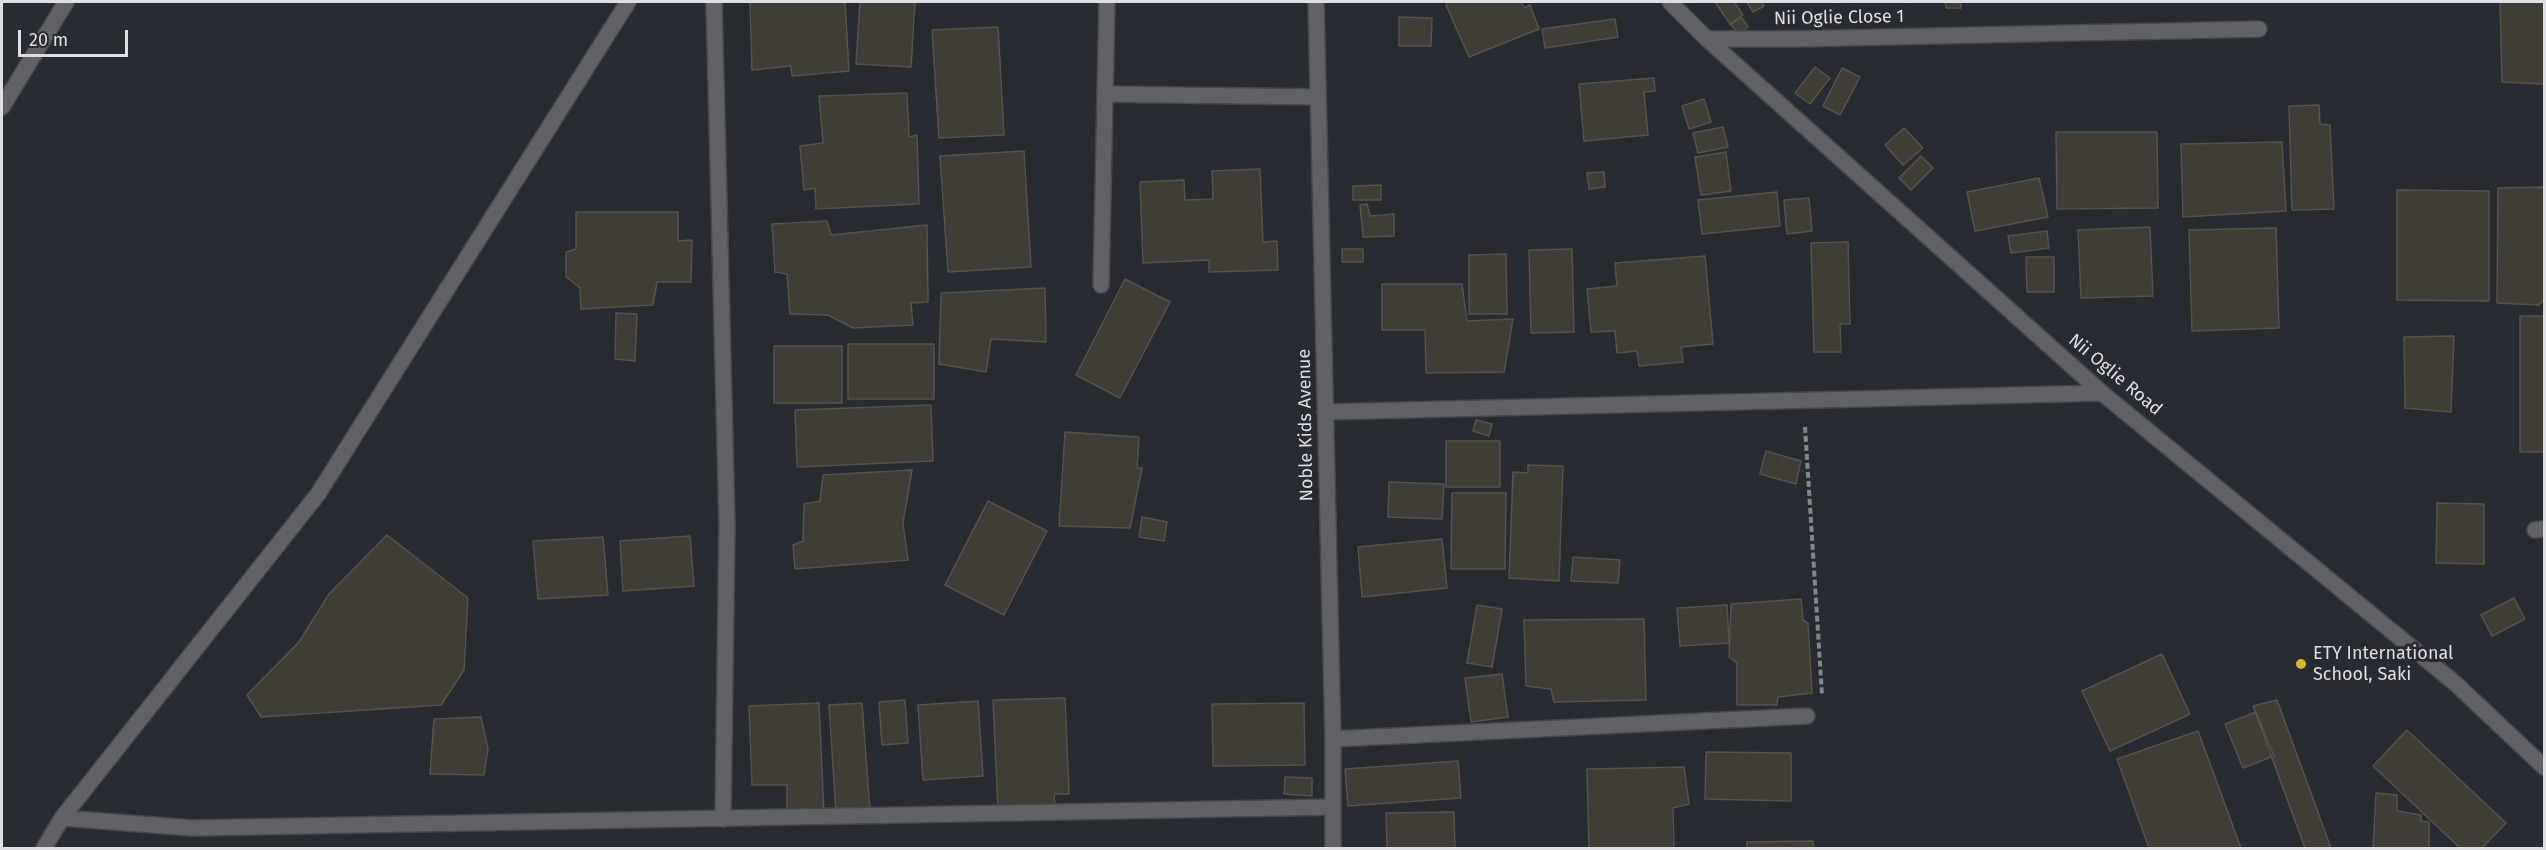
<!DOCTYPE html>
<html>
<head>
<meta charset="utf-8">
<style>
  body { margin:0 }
  #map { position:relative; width:2546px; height:850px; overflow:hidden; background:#282b31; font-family:"Fira Sans",sans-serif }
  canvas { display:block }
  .frame { position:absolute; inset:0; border:3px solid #dddfe4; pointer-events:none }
  .scale { position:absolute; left:18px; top:30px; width:110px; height:27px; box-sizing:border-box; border:3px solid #dddfe4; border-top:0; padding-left:8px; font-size:18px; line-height:21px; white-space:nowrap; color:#dddfe4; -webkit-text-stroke:4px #282b31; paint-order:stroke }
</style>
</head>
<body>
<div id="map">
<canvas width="2546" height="850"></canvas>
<div class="frame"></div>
<div class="scale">20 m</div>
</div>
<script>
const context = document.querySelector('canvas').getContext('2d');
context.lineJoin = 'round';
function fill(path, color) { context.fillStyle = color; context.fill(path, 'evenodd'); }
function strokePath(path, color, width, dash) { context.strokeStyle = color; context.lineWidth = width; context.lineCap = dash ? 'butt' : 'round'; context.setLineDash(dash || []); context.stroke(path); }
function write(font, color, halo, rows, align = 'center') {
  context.font = font + ' "Fira Sans",sans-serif'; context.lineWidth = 6; context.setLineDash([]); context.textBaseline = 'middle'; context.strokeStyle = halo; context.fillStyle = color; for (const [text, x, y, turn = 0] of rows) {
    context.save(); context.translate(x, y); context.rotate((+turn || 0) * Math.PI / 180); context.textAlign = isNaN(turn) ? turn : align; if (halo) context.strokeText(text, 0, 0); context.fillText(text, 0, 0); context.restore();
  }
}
const building = new Path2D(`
  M 750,2 L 845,2 L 849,71 L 792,76 L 791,66 L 752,70 Z
  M 860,2 L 915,2 L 911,67 L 856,64 Z
  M 1447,2 L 1521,2 L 1524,8 L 1530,5 L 1539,29 L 1469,57 L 1446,5 Z
  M 1715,2 L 1734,2 L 1743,15 L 1730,24 Z
  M 1747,2 L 1762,2 L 1764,6 L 1753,12 Z
  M 1945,2 L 1961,2 L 1961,8 L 1946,8 Z
  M 2500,2 L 2544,2 L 2544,84 L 2502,82 Z
  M 1399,17 L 1432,18 L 1431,46 L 1399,46 Z
  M 1741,17 L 1748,27 L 1739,34 L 1731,25 Z
  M 1615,19 L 1618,37 L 1545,48 L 1542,29 Z
  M 998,27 L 1004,135 L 939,138 L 932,30 Z
  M 1815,67 L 1830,78 L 1810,104 L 1795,93 Z
  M 1842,68 L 1860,77 L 1840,115 L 1823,106 Z
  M 1654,78 L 1655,91 L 1644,92 L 1648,135 L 1584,141 L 1579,84 Z
  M 907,93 L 909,137 L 917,135 L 919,204 L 816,209 L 815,188 L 804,190 L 800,146 L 823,143 L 819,96 Z
  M 1704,99 L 1711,122 L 1689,129 L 1682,106 Z
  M 2319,105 L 2320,124 L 2330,125 L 2334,209 L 2292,210 L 2289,106 Z
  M 1723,127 L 1728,147 L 1698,153 L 1693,133 Z
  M 1904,128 L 1923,148 L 1903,165 L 1885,145 Z
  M 2056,132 L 2157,132 L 2158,208 L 2057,209 Z
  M 2282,142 L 2286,211 L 2183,217 L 2181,144 Z
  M 1024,151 L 1031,267 L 948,272 L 940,156 Z
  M 1726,152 L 1731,191 L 1701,195 L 1695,157 Z
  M 1921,156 L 1933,168 L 1911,190 L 1899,178 Z
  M 1260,169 L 1263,242 L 1277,241 L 1278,270 L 1209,272 L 1209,260 L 1143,263 L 1140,182 L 1184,180 L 1185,200 L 1213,199 L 1212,171 Z
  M 1604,172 L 1605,187 L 1589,189 L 1587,173 Z
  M 2039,178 L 2048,217 L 1975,231 L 1967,192 Z
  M 1381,185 L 1381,200 L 1353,200 L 1353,186 Z
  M 2544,187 L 2544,299 L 2539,305 L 2497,303 L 2498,188 Z
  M 2397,190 L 2489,191 L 2489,301 L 2397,300 Z
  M 1777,192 L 1780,226 L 1702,234 L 1698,200 Z
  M 1809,198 L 1812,231 L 1787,234 L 1784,200 Z
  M 1367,204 L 1370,216 L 1394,214 L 1394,236 L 1363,237 L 1360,205 Z
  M 576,212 L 678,212 L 678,241 L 692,240 L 691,282 L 657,282 L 653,305 L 581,309 L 580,288 L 566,277 L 566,252 L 576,249 Z
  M 827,221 L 831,235 L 927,225 L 928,302 L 911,303 L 913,325 L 853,328 L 828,315 L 790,314 L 787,274 L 775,272 L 772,224 Z
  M 2150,227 L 2153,296 L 2081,298 L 2078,230 Z
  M 2276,228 L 2279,328 L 2192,331 L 2189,230 Z
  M 2047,231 L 2049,248 L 2011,253 L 2008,236 Z
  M 1848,242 L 1850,324 L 1840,324 L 1841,352 L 1814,352 L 1811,243 Z
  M 1342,249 L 1363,249 L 1363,262 L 1342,262 Z
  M 1572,249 L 1574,332 L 1531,333 L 1529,250 Z
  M 1506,254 L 1507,314 L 1469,314 L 1469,255 Z
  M 1705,256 L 1713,344 L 1681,347 L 1683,362 L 1639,366 L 1637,351 L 1617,353 L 1615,331 L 1591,332 L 1587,289 L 1617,286 L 1615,263 Z
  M 2026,257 L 2054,257 L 2054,292 L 2027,292 Z
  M 1125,279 L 1170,302 L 1120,398 L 1076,375 Z
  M 1382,284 L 1462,284 L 1467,321 L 1513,319 L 1504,372 L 1426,373 L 1425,330 L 1382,330 Z
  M 1045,288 L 1046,342 L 991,339 L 986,372 L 939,364 L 941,293 Z
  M 616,313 L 637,314 L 635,361 L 615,359 Z
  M 2520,316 L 2544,316 L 2544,452 L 2520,452 Z
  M 2454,336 L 2451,412 L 2405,408 L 2404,337 Z
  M 848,344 L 934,344 L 934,399 L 848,399 Z
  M 774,346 L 842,346 L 842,403 L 774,403 Z
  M 931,405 L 933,461 L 797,467 L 795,410 Z
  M 1476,420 L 1492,424 L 1489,436 L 1473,431 Z
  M 1065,432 L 1139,437 L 1137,468 L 1142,468 L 1130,528 L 1059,526 Z
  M 1446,441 L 1500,441 L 1500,487 L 1446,487 Z
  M 1766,451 L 1801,461 L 1796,484 L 1760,474 Z
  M 1528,465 L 1563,466 L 1559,581 L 1509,578 L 1513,472 L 1528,473 Z
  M 912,470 L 903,523 L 908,560 L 795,569 L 793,545 L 803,541 L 804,504 L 820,501 L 823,475 Z
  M 1389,482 L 1444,484 L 1442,519 L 1388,517 Z
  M 1452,493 L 1506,493 L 1505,569 L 1451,569 Z
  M 988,501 L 1047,531 L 1004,615 L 945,585 Z
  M 2437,503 L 2484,504 L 2484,564 L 2436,563 Z
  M 1142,517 L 1167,522 L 1164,541 L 1139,537 Z
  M 387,535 L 468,598 L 464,670 L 441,705 L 261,717 L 247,695 L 299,642 L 329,594 Z
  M 690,536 L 694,586 L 623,591 L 620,541 Z
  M 603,537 L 608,595 L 538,599 L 533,541 Z
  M 1442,539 L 1447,588 L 1362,597 L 1358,547 Z
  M 1573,557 L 1620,560 L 1618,583 L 1571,581 Z
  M 2514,598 L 2525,619 L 2492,636 L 2481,615 Z
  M 1801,599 L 1803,620 L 1808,623 L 1812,693 L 1778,697 L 1777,705 L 1737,705 L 1737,663 L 1729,657 L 1731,604 Z
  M 1477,605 L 1502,609 L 1492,667 L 1467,663 Z
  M 1727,605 L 1729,643 L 1680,646 L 1677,608 Z
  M 1644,619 L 1646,700 L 1554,702 L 1551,689 L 1526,686 L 1524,620 Z
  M 2162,654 L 2190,714 L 2110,751 L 2082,691 Z
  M 1502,674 L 1508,717 L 1471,722 L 1465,678 Z
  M 1065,698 L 1069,794 L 1054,794 L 1055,807 L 998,810 L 993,700 Z
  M 905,700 L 908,743 L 882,745 L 879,702 Z
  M 2277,700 L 2331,848 L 2305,848 L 2253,706 Z
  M 978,701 L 983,776 L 923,780 L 918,705 Z
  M 819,703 L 824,814 L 787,815 L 787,785 L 752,785 L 749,706 Z
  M 862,703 L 870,811 L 836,813 L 829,705 Z
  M 1304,703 L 1305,765 L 1213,766 L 1212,704 Z
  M 2256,712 L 2274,756 L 2243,768 L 2225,724 Z
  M 481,717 L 488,749 L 484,775 L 430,774 L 434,719 Z
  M 2407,730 L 2506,823 L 2482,848 L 2460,848 L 2373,766 Z
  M 2198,731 L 2241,848 L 2149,848 L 2117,759 Z
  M 1706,752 L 1791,753 L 1791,801 L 1705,799 Z
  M 1458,761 L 1461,798 L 1348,806 L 1345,769 Z
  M 1684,767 L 1689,804 L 1673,808 L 1674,848 L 1589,848 L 1587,769 Z
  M 1285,777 L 1312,778 L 1312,796 L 1284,794 Z
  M 2376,793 L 2397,795 L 2397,811 L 2421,815 L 2421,821 L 2429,822 L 2429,848 L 2373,848 Z
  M 1454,812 L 1455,848 L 1387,848 L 1386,813 Z
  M 1813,841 L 1814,848 L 1747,848 L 1747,842 Z`);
fill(building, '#3f3d35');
strokePath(building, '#55534b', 1.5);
const minor = new Path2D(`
  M 714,2 L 727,524 L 723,819
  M 1316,2 L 1333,739 L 1333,848
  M 1707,39 L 1793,39 L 2259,29
  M 1105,94 L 1318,97
  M 2,107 L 66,2
  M 1101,285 L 1107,2
  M 1325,412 L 2102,393
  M 2535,530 L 2544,529
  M 1333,739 L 1807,716
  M 62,818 L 193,828 L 1333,807
  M 44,848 L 62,818 L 318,494 L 628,2`);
const tertiary = new Path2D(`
  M 1670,2 L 1707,39 L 2102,393 L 2456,684 L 2544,767`);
strokePath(minor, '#45484e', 18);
strokePath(tertiary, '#45484e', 18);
strokePath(new Path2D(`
  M 1805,427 L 1822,695`), '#83868b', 4, [6, 3]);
strokePath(minor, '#606265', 15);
strokePath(tertiary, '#606265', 15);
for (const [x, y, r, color] of [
  [2301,664,6,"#d9b334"]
]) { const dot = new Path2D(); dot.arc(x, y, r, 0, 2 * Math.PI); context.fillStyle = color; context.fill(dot); strokePath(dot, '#282b31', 2); }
write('18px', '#dddfe4', '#282b31', [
  ["Nii Oglie Close 1",1839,18,-1],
  ["Nii Oglie Road",2115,375,40],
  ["Noble Kids Avenue",1306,425,-91]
]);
write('18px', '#dddfe4', '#282b31', [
  ["ETY International",2313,654],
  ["School, Saki",2313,675]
], 'left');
</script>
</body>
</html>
